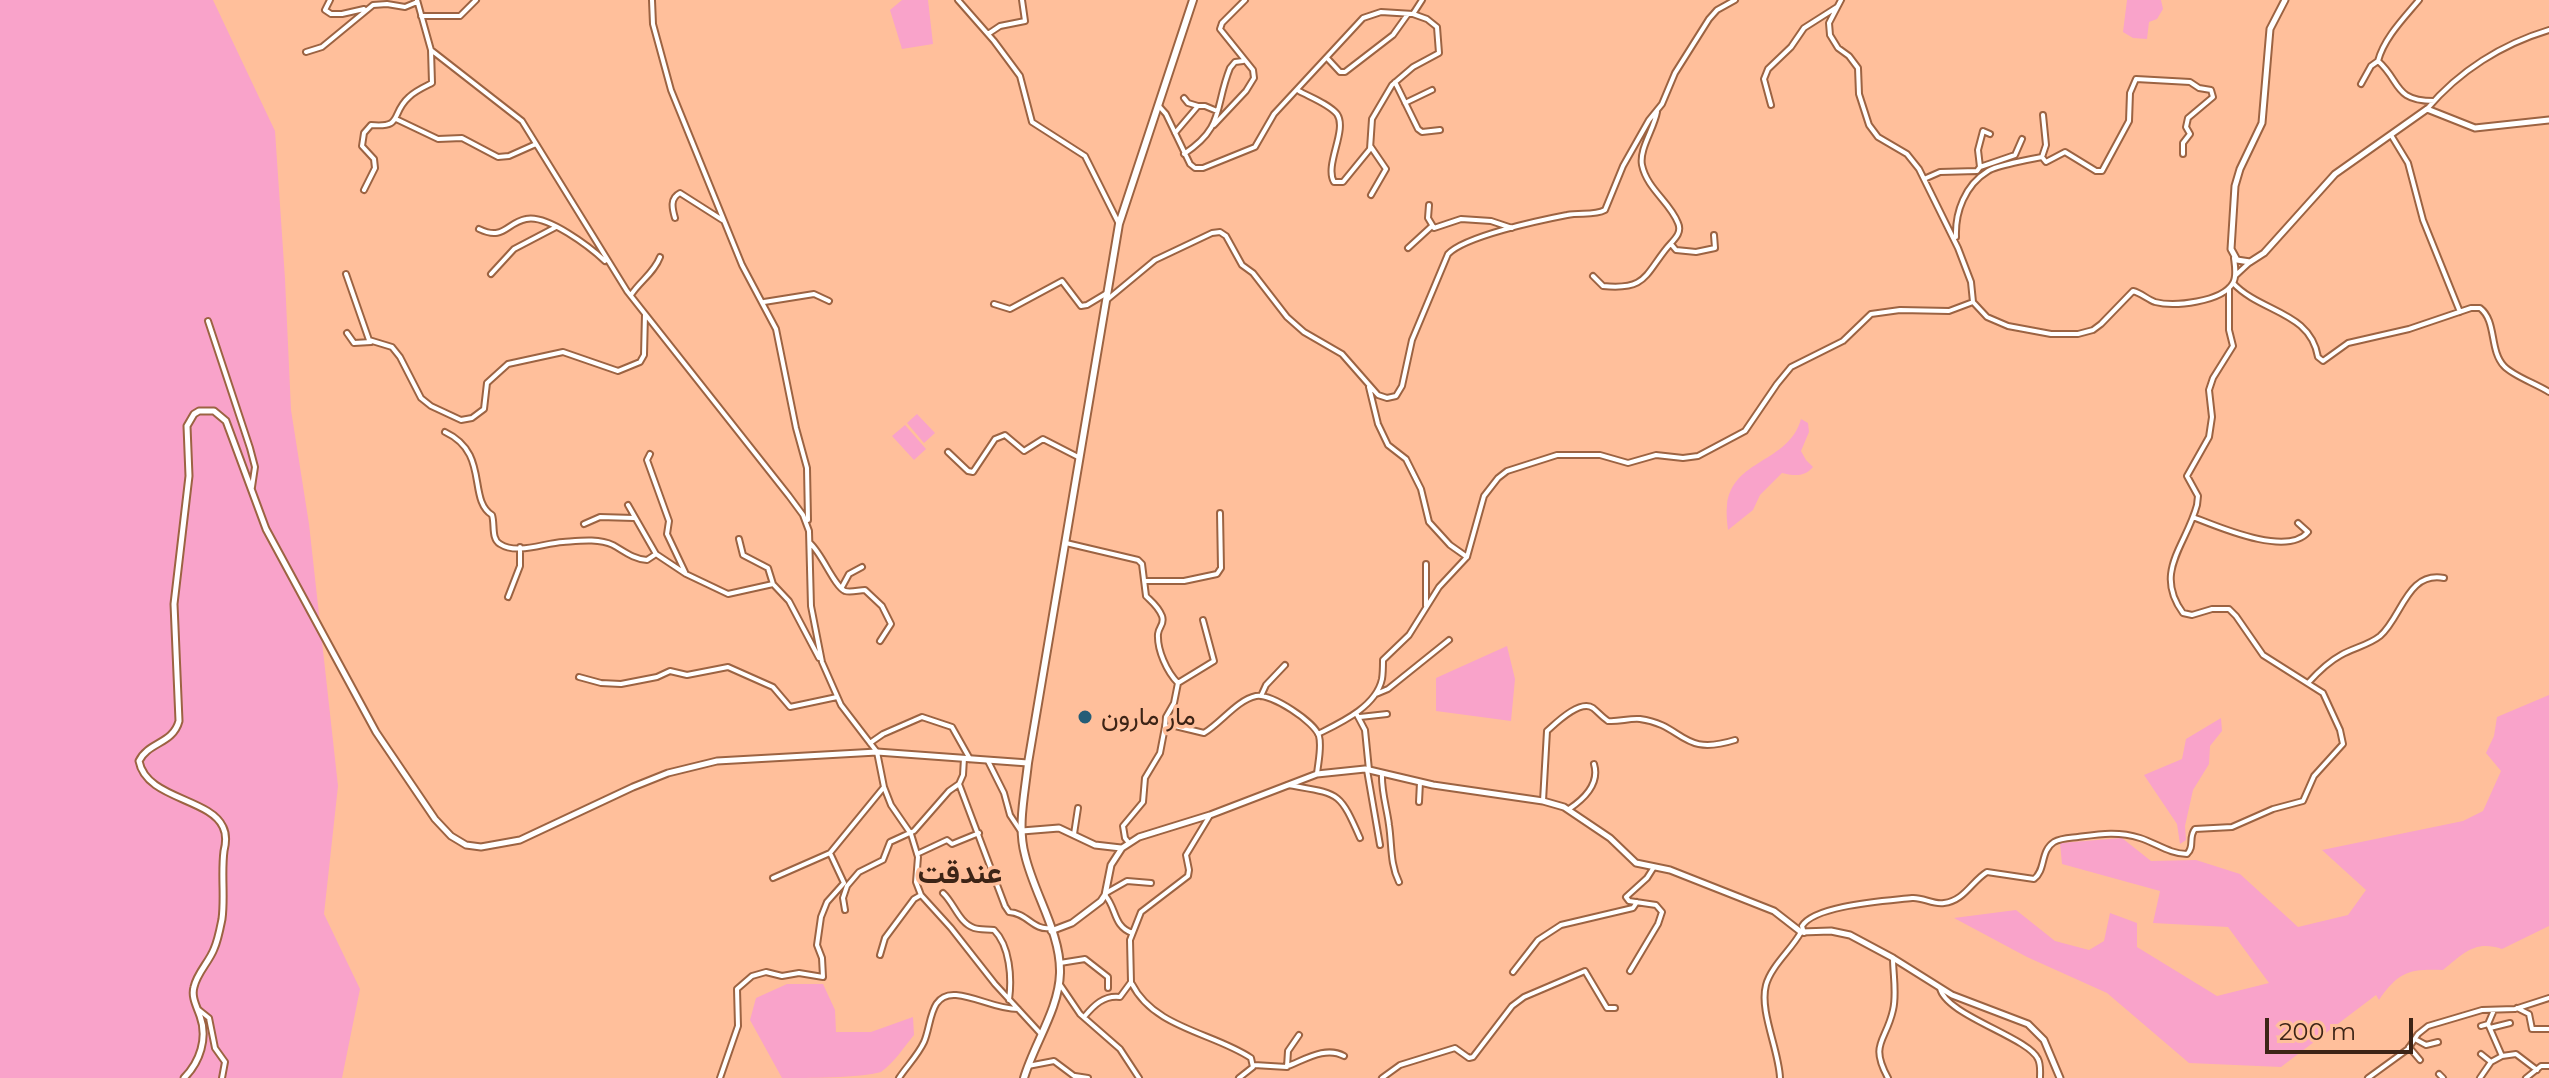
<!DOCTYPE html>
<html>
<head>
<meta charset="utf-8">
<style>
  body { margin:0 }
  #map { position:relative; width:2549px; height:1078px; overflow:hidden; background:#ffbf9b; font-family:Montserrat,sans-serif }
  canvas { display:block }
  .scale { position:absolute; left:2265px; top:1018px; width:148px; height:36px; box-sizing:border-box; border:4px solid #3d2416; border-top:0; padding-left:10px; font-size:24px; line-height:28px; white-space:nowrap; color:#3d2416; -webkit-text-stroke:6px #ffbf9b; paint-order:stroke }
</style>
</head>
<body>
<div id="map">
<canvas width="2549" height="1078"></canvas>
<div class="scale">200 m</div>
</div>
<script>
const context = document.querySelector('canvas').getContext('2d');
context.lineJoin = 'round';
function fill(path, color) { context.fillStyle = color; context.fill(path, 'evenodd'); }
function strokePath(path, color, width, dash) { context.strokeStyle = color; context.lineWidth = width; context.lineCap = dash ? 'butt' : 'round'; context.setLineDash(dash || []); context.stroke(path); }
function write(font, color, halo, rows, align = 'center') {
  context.font = font + ' Montserrat,Vazirmatn,sans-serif'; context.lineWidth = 7; context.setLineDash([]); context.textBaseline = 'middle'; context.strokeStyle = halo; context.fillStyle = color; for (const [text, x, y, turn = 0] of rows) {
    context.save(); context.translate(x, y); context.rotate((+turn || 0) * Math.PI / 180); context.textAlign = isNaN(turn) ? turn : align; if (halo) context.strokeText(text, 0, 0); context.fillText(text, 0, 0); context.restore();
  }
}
fill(new Path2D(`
  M 0,0 L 213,0 L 275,131 L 285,279 L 291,410 L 309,524 L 338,786 L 324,914 L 360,989 L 342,1078 L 0,1078 Z
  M 902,0 L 928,0 L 933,44 L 902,49 L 890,10 Z
  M 2127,0 L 2161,0 L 2163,9 L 2157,19 L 2149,22 L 2147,39 L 2133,38 L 2123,32 Z
  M 917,414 L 935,433 L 924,443 L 907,423 Z
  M 1801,419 L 1808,423 L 1809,432 L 1801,451 L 1806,460 L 1813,467 C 1805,477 1794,476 1782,473 L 1760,495 L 1753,510 L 1728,530 C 1727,522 1726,513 1727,505 C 1732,459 1789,463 1801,419 Z
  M 905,425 L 926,449 L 914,460 L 892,436 Z
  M 1507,646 L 1515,679 L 1511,721 L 1436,711 L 1436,678 Z
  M 2549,695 L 2549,926 L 2502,949 C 2475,940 2464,953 2443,970 C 2410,969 2399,971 2379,1000 L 2376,995 L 2281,1067 L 2189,1063 L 2107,993 L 2027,957 L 1954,918 L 2016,910 L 2055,941 L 2089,950 L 2104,941 L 2110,913 L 2137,923 L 2137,947 L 2217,996 L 2269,983 L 2228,927 L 2153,923 L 2160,891 L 2062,864 L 2060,843 L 2122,838 L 2151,861 L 2196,860 L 2240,874 L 2298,927 L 2348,915 L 2366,890 L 2322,850 L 2463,821 L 2483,811 L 2501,771 L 2486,753 L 2494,736 L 2497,717 Z
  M 2221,718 L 2222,731 L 2210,746 L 2209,764 L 2193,790 L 2185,826 L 2186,840 L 2180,844 L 2177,824 L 2144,775 L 2182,759 L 2186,739 Z
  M 787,984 L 823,984 L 835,1010 L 836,1032 L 871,1032 L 913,1017 L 914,1035 C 904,1047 894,1063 881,1072 C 861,1078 806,1078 782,1078 L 750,1020 L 756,998 Z`), '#f9a3ca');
const minor = new Path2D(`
  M 330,0 L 325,10 L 331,14 L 342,14 L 364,9
  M 417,0 L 431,50 L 522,121 L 627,291 L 789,496 L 803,515 L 809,531 L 811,606 L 822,662 L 841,705 L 877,752 L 884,787 L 830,853 L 773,878
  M 652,0 L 653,24 L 671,90 L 742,265 L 776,329 L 796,428 L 807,468 L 808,520
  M 958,0 L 994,41 L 1020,76 L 1032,122 L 1085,156 L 1118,222
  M 1841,0 L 1829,23 L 1830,35 L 1838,48 L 1849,56 L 1858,68 L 1859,94 L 1869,125 L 1878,137 L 1907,154 L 1919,169 L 1958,248 L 1971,282 L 1973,302 L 1987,317 L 2008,326 L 2051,334 L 2078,334 L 2093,330 L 2101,324 L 2133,291 C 2141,293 2147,299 2155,302 C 2174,307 2222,302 2233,283 C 2237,276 2235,266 2234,258
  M 421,16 L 460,16 L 476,0
  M 988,34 L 1000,26 L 1025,21 L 1022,0
  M 306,52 L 322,47 L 373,5 L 387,4 L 405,7 L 417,2
  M 1327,58 L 1340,72 L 1345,72 L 1393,35 L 1408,14
  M 2378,61 C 2384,38 2404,18 2419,0
  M 1395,82 L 1418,129 L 1422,132 L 1440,130
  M 2361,84 L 2371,66 L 2378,61 C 2401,81 2393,101 2434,101
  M 1299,91 C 1310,97 1329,104 1337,114 C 1348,130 1324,165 1334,182 L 1343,182 L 1370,149 L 1372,119 L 1392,85 L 1413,67 L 1439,53 L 1437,27 L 1427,19 L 1413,14
  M 1184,98 L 1188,103 L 1198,106
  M 1405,103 L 1432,90
  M 1158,105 L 1166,114 L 1190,164 L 1195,168 L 1203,168 L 1255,147 L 1274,114 L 1363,18 L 1381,12 L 1413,14 L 1422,0
  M 1771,105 L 1764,79 L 1768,69 L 1791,47 L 1804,28 L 1837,7
  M 2427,109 C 2459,71 2502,44 2549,30
  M 396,119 L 438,139 L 462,138 L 498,157 L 509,156 L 536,144
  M 1214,125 L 1246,91 L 1254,78 L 1253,70 L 1220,29 L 1222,23 L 1245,0
  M 1175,133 L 1198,106 L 1205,106 L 1217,111
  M 2391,135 L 2408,163 L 2423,220 L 2460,312
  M 1371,147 L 1386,169 L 1371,195
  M 1184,154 C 1225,127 1214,108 1230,68 L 1235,62 L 1243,61
  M 2042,157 L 2046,162 L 2065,152 L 2096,171 L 2102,171 L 2129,121 L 2130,93 L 2136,79 L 2190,82 L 2199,88 L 2211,90 L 2213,97 L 2188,118 L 2186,127 L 2190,134 L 2183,143 L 2183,154
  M 1980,167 L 2015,155 L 2022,139
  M 1924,179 L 1940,172 L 1977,171 L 1980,167 L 1978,150 L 1983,131 L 1990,134
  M 364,190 L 375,168 L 374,159 L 362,146 L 364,133 L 371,125 C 404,128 390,114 409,97 C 415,91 424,87 432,83 L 431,50
  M 1429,205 L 1428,218 L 1434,228 L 1461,219 L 1491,221 L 1512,228
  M 675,218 C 672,208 670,198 680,193 L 724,221
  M 479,229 C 504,241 506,223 526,219 C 547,214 590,247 605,261
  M 1956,237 C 1955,212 1965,185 1988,171 C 1996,166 2031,159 2042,157 L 2046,145 L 2043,115
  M 1671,244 L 1676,250 L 1696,252 L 1715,248 L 1714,235
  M 1408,248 L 1432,226
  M 346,274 L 369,340 L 392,347 L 400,357 L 421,398 L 431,406 L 461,420 L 472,418 L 484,409 L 487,383 L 508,364 L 563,352 L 618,371 L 640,362 L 644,355 L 645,314
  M 491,274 L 514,249 L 556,227
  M 2236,275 L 2250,262
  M 1593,276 L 1603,286 C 1645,290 1644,277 1666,249 C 1672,241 1683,234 1678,223 C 1670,202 1647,189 1642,165 C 1639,149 1654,129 1657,112
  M 2233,283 C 2261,313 2310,311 2318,357 L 2323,361 L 2348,343 L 2409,329 L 2471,308 L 2480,308 C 2497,321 2489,350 2504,366 C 2513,376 2537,384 2549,392
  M 631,295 C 640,281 654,273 660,257
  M 1108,299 L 1155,260 L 1212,233 L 1220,232 L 1226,236 L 1242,265 L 1253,273 L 1287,317 L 1304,332 L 1342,354 L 1378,395 L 1387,398 L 1396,396 L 1402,386 L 1412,340 L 1448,254 C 1465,236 1541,220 1567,215 C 1580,212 1594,216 1605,210 L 1623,166 L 1649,120 L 1662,104 L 1675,73 L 1709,19 L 1717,10 L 1735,0
  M 764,302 L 814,294 L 829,301
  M 994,304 L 1010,309 L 1062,281 L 1081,306 L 1087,305 L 1107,293
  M 208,321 L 250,448 L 255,467 L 252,487
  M 347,333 L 354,343 L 371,342
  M 1369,387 L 1378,424 L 1388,445 L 1406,459 L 1421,489 L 1429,522 L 1450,545 L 1467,557
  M 445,432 C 490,453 467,499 492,515 C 495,524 491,539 500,544 C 517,555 544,543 563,542 C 578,541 598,538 613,545 C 624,551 633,559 647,560 L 656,554
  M 948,452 L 968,471 L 973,472 L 995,439 L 1005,435 L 1024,451 L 1043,439 L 1080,458
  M 650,454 L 647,460 L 669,521 L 667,534 L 685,572
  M 628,505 L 656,554 L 686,574 L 728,594 L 773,584 L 789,601 L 819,658
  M 2193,517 C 2219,527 2287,557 2308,532 L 2298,523
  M 584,524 L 600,517 L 634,518
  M 739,539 L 743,555 L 768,568 L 773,584
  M 810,543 C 823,555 834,586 845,591 C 851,593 859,590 865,590 L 882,606 L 891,624 L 880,641
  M 1066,543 L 1138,560 L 1142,564 L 1146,596 C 1152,602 1158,606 1162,616 C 1165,624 1159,626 1158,634 C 1157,650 1167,672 1178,683
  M 1145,581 L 1184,581 L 1217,574 L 1221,568 L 1220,513
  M 842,587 L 849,574 L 862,567
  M 508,597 L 520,566 L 520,547
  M 1426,606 L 1426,564
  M 579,677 L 601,683 L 621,684 L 657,677 L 670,671 L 687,675 L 728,667 L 773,687 L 790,707 L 837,697
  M 2308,683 C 2318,672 2328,662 2341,655 C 2353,648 2369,645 2380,636 C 2402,617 2407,571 2444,578
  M 1376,694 L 1388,689 L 1449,640
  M 1261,696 L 1266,685 L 1285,665
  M 1356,713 L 1365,730 L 1369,770
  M 1360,717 L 1387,714
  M 1165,727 L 1166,717 L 1174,703 L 1178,683 L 1214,661 L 1203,620
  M 1318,734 C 1340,723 1376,707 1382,679 C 1383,673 1383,666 1383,660 L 1409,635 L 1439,587 L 1467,557 L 1484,496 L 1498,478 L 1507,471 L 1557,455 L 1600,455 L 1628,463 L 1656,455 L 1683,458 L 1698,456 L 1745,431 L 1777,384 L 1791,367 L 1843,341 L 1871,314 L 1900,310 L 1949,311 L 1973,302
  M 870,743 L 883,734 L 922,717 L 952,727 L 970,759
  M 988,761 L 1004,793 L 1010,815 L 1020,830
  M 1367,770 L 1380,845
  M 1382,773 C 1381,791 1387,808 1389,825 C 1392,845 1390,864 1399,882
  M 959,784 L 1005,906 L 1009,912 C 1027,913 1034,931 1050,928
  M 1288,785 C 1339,794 1339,790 1360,838
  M 884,787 L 891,805 L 911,834 L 918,857 L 916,882 L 921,895 L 951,928 L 995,984 L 1041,1034
  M 1543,801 L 1547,731 C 1556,723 1580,699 1593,708 C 1598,712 1602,717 1608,721 C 1619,722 1629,718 1640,719 C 1685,725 1680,757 1735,740
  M 1419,802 L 1420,782
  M 1569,809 C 1584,799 1600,784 1594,764
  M 1074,834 L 1078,808
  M 1129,843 L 1125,838 L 1123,826 L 1143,802 L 1145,778 L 1160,753 L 1165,727 L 1175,726 L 1204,733 C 1221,723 1237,700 1256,696 C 1271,693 1315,722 1319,736 C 1322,747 1318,763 1317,774
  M 917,854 L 947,840 L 952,844 L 979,833
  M 943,893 C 954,903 959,923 974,928 C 980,930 987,929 994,930 C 1010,946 1012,978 1009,1000
  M 1106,893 L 1127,881 L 1151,883
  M 1105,895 C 1117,909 1113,926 1132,933
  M 845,910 L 843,898 L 847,886 L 859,872 L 883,860 L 890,842 L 914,831 L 949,791 L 959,784 L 963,775 L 964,758
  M 1804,933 L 1802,926 C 1815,905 1886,901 1912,898 C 1923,897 1933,905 1944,903 C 1964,901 1972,881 1987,872 L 2034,879 C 2046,870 2040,851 2054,842 C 2061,838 2070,838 2078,837 C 2100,834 2118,831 2140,838 C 2156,843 2170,854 2187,854 C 2195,847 2188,837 2195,829 L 2232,827 L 2273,809 L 2303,801 L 2314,776 L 2343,744 L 2340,730 L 2323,693 L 2263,655 L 2236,616 L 2229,609 L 2212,609 L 2192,615 L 2183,613 C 2153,572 2186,546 2197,505 L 2198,496 L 2187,476 L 2209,437 L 2212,417 L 2209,390 L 2213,378 L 2233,346 L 2229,330 L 2229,288
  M 880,955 L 885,938 L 914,899 L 921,895
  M 1060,963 L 1085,959 L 1108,977 L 1108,988
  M 1630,971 L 1658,924 L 1662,912 L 1656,905 L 1629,901 L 1626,897 L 1647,878 L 1654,867
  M 1513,972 L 1538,940 L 1561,925 L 1633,908 L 1637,902
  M 1059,983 L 1080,1014 L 1120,1049 L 1139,1078
  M 1132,984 C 1154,1028 1214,1033 1251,1058 L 1253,1067 L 1239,1078
  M 1940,988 C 1945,1015 2028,1037 2038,1059 C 2041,1065 2040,1072 2040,1078
  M 2517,1008 L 2529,1014 L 2532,1029 L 2549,1029
  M 199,1010 L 209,1018 L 215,1048 L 225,1062 L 222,1078
  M 1084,1017 C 1094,1005 1104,995 1120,997 L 1131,982 L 1130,940 L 1141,912 L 1188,876 L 1189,870 L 1186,855 L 1209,817
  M 2481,1026 L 2488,1024
  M 2490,1028 L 2510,1023
  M 2415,1039 L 2426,1045 L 2438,1042
  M 2409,1047 L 2420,1060
  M 2481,1054 L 2491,1062
  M 2502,1056 L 2516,1054 L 2537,1070
  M 1254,1065 L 1287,1067 L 1288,1051 L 1299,1035
  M 1028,1066 L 1054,1061 L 1074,1076
  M 1288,1066 C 1306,1059 1326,1046 1344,1056
  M 2439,1074 L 2443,1078
  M 1075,1076 L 1088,1078
  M 720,1078 L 738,1026 L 737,989 L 752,976 L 766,972 L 782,976 L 799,973 L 823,977 L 822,958 L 817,945 L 821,917 L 827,902 L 844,883 L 830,853
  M 899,1078 C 907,1066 918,1055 924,1042 C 932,1024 929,993 956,995 C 978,997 996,1009 1018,1009
  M 1382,1078 L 1400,1065 L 1455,1048 L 1469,1058 L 1473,1057 L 1512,1006 L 1524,997 L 1585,971 L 1607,1008 L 1615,1008
  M 1780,1078 C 1779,1050 1759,1011 1766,985 C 1771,966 1792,949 1801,932
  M 1888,1078 C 1869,1043 1886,1042 1893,1010 C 1897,994 1893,974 1893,958
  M 2368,1078 L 2408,1049 L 2418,1034 L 2428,1026 L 2482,1010 L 2515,1009 L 2549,998
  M 2480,1078 L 2491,1062 L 2502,1056 L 2488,1024 L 2494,1010
  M 2526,1078 L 2541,1066 L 2549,1066`);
const tertiary = new Path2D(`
  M 2285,0 L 2270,29 L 2262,123 L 2240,169 L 2235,186 L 2231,249 L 2237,260 L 2250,262 L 2264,253 L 2335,174 L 2427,109 L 2475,128 L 2549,120
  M 1022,831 L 1059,828 L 1095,845 L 1121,848
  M 1051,931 L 1072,923 L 1101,901 L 1105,895 L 1111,865 L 1122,848 L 1139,837 L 1210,815 L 1317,774 L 1365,769 L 1433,785 L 1543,801 L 1564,807 L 1610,838 L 1636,863 L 1670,870 L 1774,911 L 1801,932 L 1831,931 L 1850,935 L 1893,958 L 1952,995 L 2028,1024 L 2044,1040 L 2060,1078
  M 184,1078 C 200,1062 208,1038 200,1016 C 197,1007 191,997 194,987 C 197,973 209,962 214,949 C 218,940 220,929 222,919 C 225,897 221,874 224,851 C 226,843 227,835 223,827 C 210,798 146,799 139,761 C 148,742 173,744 179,721 L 174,604 L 189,476 L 187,426 L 194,414 L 199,411 L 214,411 L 226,421 L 266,529 L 376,732 L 435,819 L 451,836 L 466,845 L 481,847 L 520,840 L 633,787 L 668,773 L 717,761 L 877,752 L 1028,763`);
const secondary = new Path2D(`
  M 1024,1078 C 1034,1044 1059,1009 1060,973 C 1061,933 1034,894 1025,855 C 1017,826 1025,793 1028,763 L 1119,224 L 1193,0`);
strokePath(minor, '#9c6342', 8);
strokePath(tertiary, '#9c6342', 9);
strokePath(secondary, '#9c6342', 10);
strokePath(minor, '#fff', 4);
strokePath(tertiary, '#fff', 5);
strokePath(secondary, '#fff', 6);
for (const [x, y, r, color] of [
  [1085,717,8,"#245d77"]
]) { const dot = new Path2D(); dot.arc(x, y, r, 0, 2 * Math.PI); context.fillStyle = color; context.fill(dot); strokePath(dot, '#ffbf9b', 3); }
write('26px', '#3d2416', '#ffbf9b', [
  ["مار مارون",1101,717]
], 'left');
write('bold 30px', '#3d2416', '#ffbf9b', [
  ["عندقت",960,874]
]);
</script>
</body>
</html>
